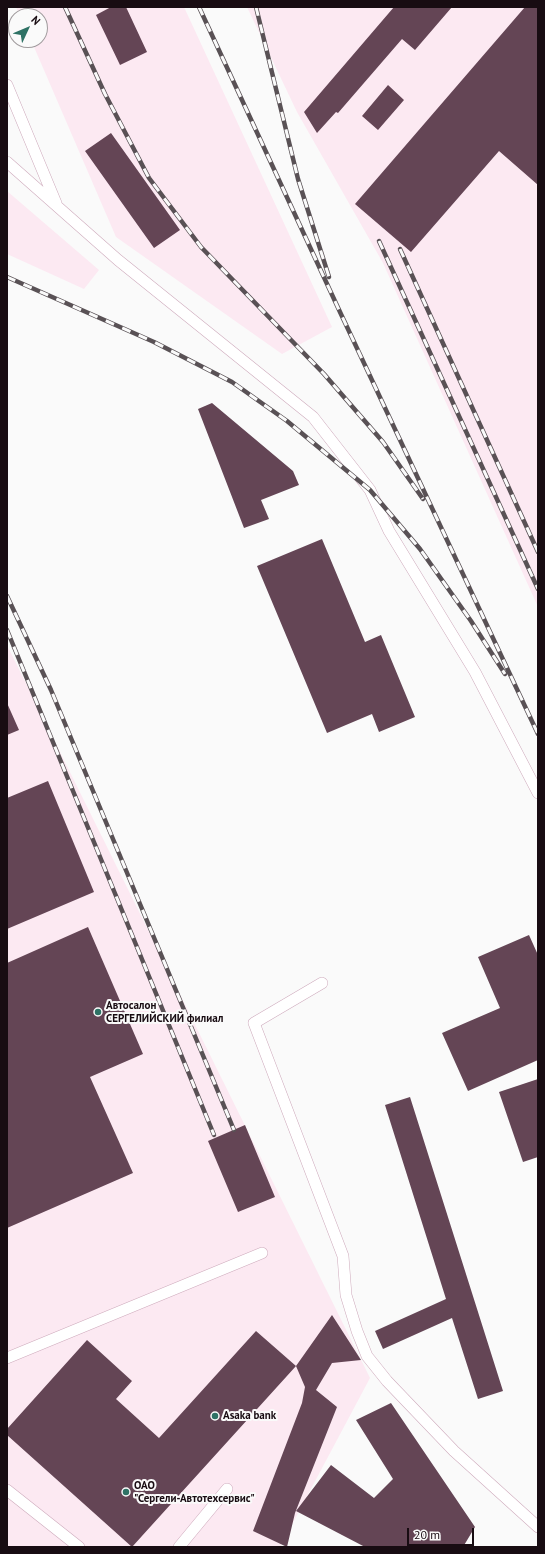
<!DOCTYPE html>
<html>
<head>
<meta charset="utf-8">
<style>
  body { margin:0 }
  #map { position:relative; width:545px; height:1554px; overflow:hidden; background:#fafafa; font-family:"PT Sans",sans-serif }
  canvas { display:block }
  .frame { position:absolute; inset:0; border:8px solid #180c12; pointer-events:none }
  .north { position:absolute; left:8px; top:8px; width:40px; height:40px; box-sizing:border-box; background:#fafafa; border:1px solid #a09b9d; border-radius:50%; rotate:46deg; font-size:11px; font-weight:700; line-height:16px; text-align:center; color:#180c12 }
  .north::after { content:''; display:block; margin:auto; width:14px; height:18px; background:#2e7265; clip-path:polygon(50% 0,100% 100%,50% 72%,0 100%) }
  .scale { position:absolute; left:407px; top:1528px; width:67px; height:18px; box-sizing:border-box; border:2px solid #180c12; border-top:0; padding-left:5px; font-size:12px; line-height:14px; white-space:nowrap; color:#180c12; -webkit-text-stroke:3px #fafafa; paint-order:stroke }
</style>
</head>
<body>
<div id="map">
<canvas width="545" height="1554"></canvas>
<div class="frame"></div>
<div class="north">N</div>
<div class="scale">20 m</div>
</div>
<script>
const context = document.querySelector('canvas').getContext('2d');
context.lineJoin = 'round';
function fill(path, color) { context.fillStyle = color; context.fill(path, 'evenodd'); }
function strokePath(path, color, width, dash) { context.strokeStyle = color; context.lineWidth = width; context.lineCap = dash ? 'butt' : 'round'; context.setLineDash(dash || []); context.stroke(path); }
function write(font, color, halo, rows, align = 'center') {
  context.font = font + ' "PT Sans",sans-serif'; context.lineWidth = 4; context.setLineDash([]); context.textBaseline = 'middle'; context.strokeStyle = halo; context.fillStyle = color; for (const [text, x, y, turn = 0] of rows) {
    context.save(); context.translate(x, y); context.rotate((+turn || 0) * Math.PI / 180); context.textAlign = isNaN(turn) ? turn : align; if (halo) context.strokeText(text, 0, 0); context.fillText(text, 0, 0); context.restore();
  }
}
fill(new Path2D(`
  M 16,7 L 184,7 L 332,327 L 282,354 L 116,237 L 31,40 L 40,40 L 40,16 L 20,16 Z
  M 247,7 L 538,7 L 538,607 L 383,263 L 297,112 Z
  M 7,191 L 99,270 L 84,289 L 7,254 Z
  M 7,645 L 370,1378 L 280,1547 L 7,1547 Z`), '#fce9f2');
fill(new Path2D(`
  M 111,7 L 126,7 L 147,52 L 120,65 L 96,15 Z
  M 394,7 L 452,7 L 415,50 L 402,39 L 338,113 L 336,112 L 317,133 L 304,112 Z
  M 525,7 L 538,7 L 538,185 L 499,151 L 411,252 L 355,204 Z
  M 388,85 L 404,100 L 378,130 L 362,116 Z
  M 111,133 L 180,230 L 154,248 L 85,151 Z
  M 212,403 L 293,471 L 299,485 L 261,500 L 269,519 L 244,528 L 198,409 Z
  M 322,539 L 365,642 L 381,635 L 415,717 L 379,732 L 372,714 L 327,733 L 257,566 Z
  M 7,703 L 19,730 L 7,735 Z
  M 48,781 L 94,892 L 7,929 L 7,798 Z
  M 88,927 L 143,1054 L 90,1077 L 133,1173 L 7,1228 L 7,963 Z
  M 529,935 L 538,955 L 538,1060 L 468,1091 L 442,1033 L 500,1008 L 478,957 Z
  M 538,1079 L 538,1157 L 523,1162 L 499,1092 Z
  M 410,1097 L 503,1391 L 478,1399 L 452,1318 L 383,1349 L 375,1331 L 446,1299 L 385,1105 Z
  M 245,1125 L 275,1197 L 238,1212 L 208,1141 Z
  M 332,1315 L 361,1360 L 332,1363 L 316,1390 L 337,1407 L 295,1513 L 287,1547 L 253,1531 L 302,1403 L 305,1387 L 296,1366 Z
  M 256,1331 L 296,1366 L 132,1547 L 7,1435 L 7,1429 L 87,1340 L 132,1381 L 116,1399 L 159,1438 Z
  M 391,1403 L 475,1527 L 463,1547 L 365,1547 L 296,1511 L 331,1465 L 374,1498 L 393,1479 L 356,1420 Z`), '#644555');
const lane = new Path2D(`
  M 7,85 L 56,203
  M 7,162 L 118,260 L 313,417 L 370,490 L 389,531 L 475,672 L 538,793
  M 322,983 L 254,1023 L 343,1256 L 346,1295 L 357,1331 L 367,1356 L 387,1381 L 454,1451 L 538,1527
  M 7,1358 L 262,1253
  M 7,1490 L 79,1547
  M 179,1547 L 227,1489`);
strokePath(lane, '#ceaabc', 12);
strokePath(lane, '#fff', 11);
const rail = new Path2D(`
  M 65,7 L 105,94 L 149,178 L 201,247 L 324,374 L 383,442 L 423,499
  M 199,7 L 340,312 L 538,734
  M 256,7 L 298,179 L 329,277
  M 379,241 L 538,589
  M 400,249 L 538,552
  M 7,277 L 154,342 L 232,382 L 287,421 L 370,490 L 420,549 L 471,621 L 505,674
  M 7,596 L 51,690 L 234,1130
  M 7,630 L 214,1135`);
strokePath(rail, '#595155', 4.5);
strokePath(rail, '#fafafa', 3, [9]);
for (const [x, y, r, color] of [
  [98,1012,4,"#2e7265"],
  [215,1416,4,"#2e7265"],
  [126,1492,4,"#2e7265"]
]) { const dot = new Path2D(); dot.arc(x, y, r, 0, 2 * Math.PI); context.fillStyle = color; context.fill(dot); strokePath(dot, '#fafafa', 1.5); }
write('bold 11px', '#180c12', '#fafafa', [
  ["Автосалон",106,1006],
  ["СЕРГЕЛИЙСКИЙ филиал",106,1019],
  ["Asaka bank",223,1416],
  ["ОАО",134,1486],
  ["\"Сергели-Автотехсервис\"",134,1499]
], 'left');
</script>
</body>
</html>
